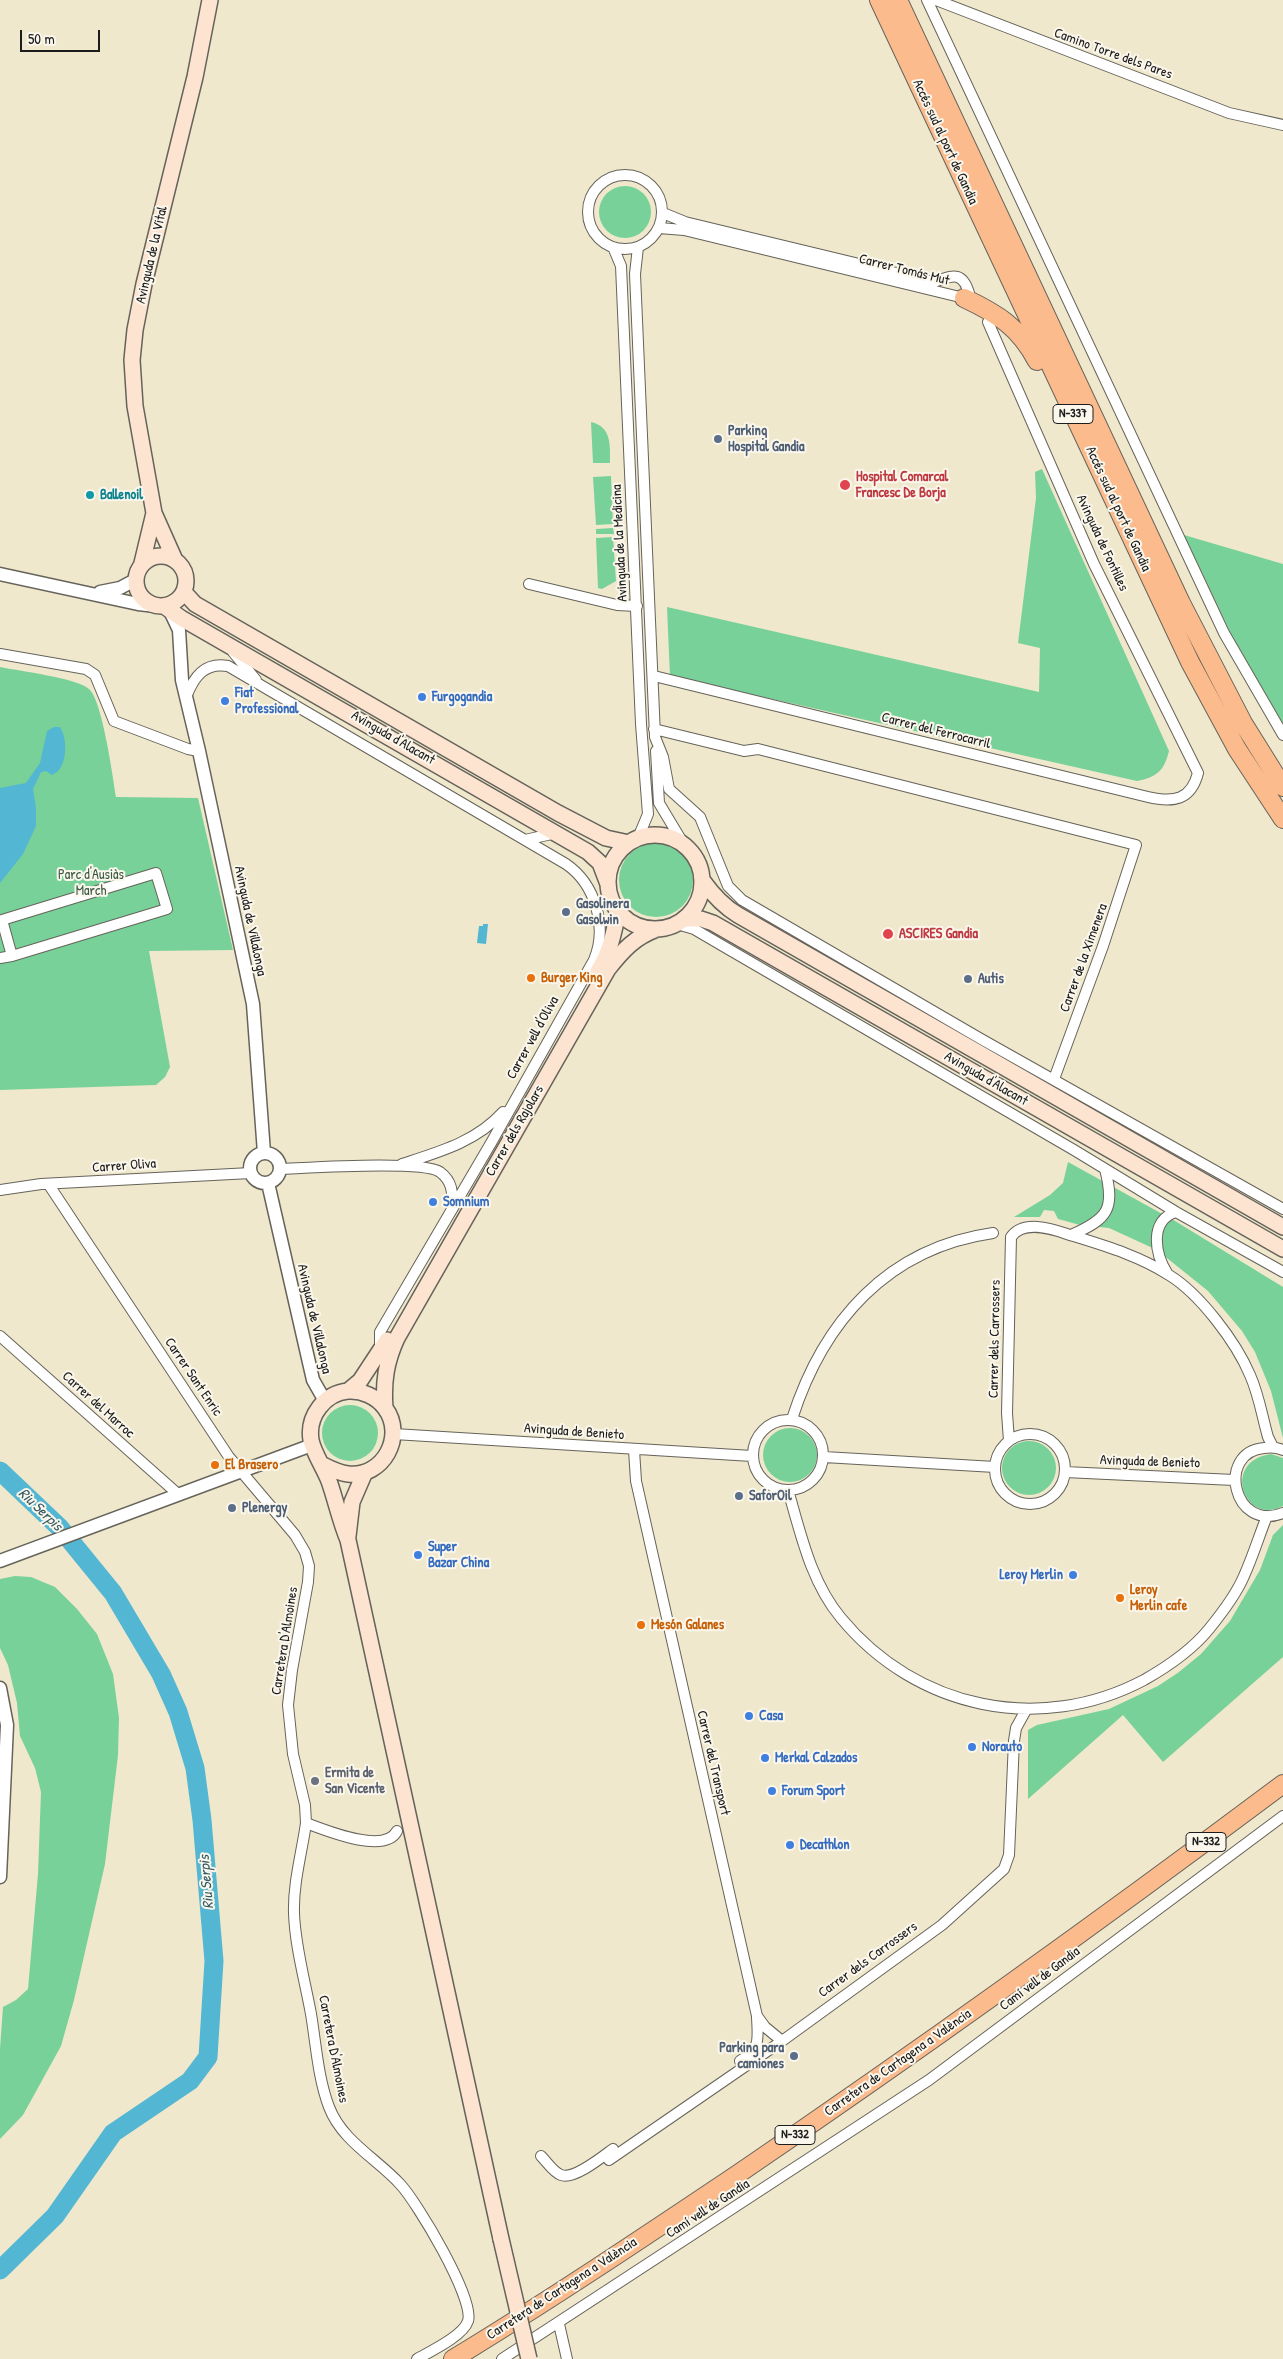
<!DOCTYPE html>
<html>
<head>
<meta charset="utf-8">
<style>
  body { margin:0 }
  #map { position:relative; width:1283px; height:2359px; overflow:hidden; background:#efe8cc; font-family:"Patrick Hand",sans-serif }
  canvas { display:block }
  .scale { position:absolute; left:20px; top:30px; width:80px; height:22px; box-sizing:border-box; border:2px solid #1c1c1c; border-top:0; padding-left:6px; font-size:15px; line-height:18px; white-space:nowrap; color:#1c1c1c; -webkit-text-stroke:4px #fbf7ec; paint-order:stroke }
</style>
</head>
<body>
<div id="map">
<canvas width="1283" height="2359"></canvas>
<div class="scale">50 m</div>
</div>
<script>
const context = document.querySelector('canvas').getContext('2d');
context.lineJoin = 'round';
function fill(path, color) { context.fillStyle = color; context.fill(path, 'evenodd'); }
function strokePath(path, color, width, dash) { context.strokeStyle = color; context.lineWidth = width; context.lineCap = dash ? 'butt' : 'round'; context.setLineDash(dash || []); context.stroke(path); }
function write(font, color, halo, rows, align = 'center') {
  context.font = font + ' "Patrick Hand",sans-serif'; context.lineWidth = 4; context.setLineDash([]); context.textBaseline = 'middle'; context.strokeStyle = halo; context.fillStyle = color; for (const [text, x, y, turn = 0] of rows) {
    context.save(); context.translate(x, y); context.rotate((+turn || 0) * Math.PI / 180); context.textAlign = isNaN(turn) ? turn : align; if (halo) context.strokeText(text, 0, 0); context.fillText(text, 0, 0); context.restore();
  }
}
fill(new Path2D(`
  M599 212a26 26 0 1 1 52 0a26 26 0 1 1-52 0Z
  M 591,422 C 612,427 610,445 610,463 L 593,463 Z
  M 1042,469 L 1169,751 C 1164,771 1157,777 1137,781 L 670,676 L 667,607 L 1039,692 L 1040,648 L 1018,643 L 1036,498 L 1035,472 Z
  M 611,476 L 613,524 L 596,525 L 593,477 Z
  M 613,528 L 614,534 L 596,534 L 596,529 Z
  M 1184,535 L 1283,564 L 1283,724 L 1233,638 Z
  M 613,537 L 616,581 L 602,589 L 598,588 L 596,538 Z
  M 0,667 C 19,671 77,678 89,689 C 102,699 113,777 116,797 L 198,798 L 233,950 L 149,951 L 170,1067 L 165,1077 L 156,1085 L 0,1090 Z
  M619 880a37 37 0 1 1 74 0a37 37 0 1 1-74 0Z
  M 1068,1162 L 1175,1221 L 1283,1287 L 1283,1438 L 1271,1391 L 1255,1352 L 1242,1331 L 1208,1291 L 1157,1250 L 1109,1228 L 1080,1225 L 1058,1219 L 1054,1211 L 1044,1210 L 1040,1217 L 1014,1217 L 1050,1195 L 1063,1183 Z
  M322 1433a28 28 0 1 1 56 0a28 28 0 1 1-56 0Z
  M763 1455a27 27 0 1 1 54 0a27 27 0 1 1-54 0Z
  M1002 1468a27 27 0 1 1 54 0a27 27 0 1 1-54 0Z
  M 1271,1454 L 1283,1458 L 1283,1506 C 1245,1527 1220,1461 1271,1454 Z
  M 1283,1525 L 1283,1657 L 1163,1762 L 1123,1715 L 1028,1799 L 1028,1730 L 1037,1725 L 1109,1709 L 1158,1686 L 1179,1672 L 1201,1654 L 1230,1621 L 1260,1570 L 1273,1535 Z
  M 15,1576 L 31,1577 L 55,1587 L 77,1609 L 97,1634 L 113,1674 L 119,1718 L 118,1755 L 105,1864 L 74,2000 L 61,2046 L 23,2115 L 0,2139 L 0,2049 L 3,2007 L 16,2000 L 28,1989 L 38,1874 L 41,1792 L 35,1768 L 20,1736 L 17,1703 L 8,1665 L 0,1648 L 0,1579 Z`), '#77d198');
fill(new Path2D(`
  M 54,727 L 60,727 C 68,739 68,769 52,775 L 46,771 L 41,772 L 33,789 L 36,808 L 36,826 L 23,854 L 0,883 L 0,788 L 26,783 L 40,763 L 47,731 Z
  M 483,924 L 488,924 L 486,944 L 477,943 L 479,926 L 483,926 Z`), '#53b6d2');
strokePath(new Path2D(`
  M 0,1471 L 60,1528 L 113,1593 L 161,1674 L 178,1712 L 195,1768 L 202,1820 L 214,1961 L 208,2057 L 190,2081 L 113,2133 L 55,2216 L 0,2270`), '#53b6d2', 19);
const minor = new Path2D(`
  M 927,0 L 1224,633 L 1283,735
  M 936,0 L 1229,113 L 1283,125
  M588 212a37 37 0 1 1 74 0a37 37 0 1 1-74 0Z
  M 659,228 L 684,230 L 964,298 L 969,293 C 962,270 952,276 934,282 L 685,222 L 663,213
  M 613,247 L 621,266 L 641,724 L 648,814 L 638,838
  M 638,247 L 635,274 L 655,736
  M 529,584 L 617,605 L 637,606
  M 233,652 L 256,680
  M 0,654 L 86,669 L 95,675 L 114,721 L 188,749 L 199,751
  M 654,676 L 1148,797 C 1174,803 1191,800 1198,773 L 1094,564 L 988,322
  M 186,697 C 194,677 204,662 228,666 L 566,864 C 595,884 608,926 594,960 L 491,1143 L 380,1332 L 380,1348
  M 654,729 L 744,751 L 758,749 L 1136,845 L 1103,946 L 1054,1079
  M 655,737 L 663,757 L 669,789 L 700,817 L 728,886 L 742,900 L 981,1039 L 1283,1209
  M 656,751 L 659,803 L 683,843
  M 525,840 L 556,833
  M 677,924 L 694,929 L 723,946 L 1074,1150 L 1176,1212 L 1283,1272
  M 0,958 L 12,956 L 167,909 L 156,873 L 2,920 L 12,956
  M 402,1164 C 439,1152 476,1142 503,1112
  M 280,1169 C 307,1168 423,1160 440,1172 C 452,1181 453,1192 452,1206
  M 49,1185 L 229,1457 L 295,1535 L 305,1552 L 309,1566 L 308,1582 L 292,1670 L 288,1705 L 293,1754 L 305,1805 L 306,1823 C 325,1830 385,1855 397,1831
  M 0,1190 L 41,1184 L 251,1173
  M 1071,1235 C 1109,1219 1115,1208 1105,1169
  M 1167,1273 C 1155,1254 1149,1220 1176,1212
  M 0,1336 L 179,1495
  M 792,1419 C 823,1322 887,1248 993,1233
  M753 1455a35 35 0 1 1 70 0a35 35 0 1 1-70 0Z
  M 394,1434 L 752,1456
  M995 1469a35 35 0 1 1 70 0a35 35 0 1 1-70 0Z
  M 1009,1441 L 1007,1413 L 1011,1237 C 1023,1220 1050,1228 1067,1234 C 1102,1245 1138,1255 1169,1275 C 1200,1294 1236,1342 1250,1375 C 1259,1395 1262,1416 1268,1437 L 1273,1447
  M 634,1450 L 636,1481 L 757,2016 L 765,2027 L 782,2041
  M 1283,1450 C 1276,1447 1271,1447 1264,1448 C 1216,1452 1233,1533 1283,1513
  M 824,1457 L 995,1467
  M 1065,1472 L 1234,1480
  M 788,1490 C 801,1535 811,1582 841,1618 C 916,1709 1040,1735 1144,1680 C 1167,1667 1192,1650 1209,1629 C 1222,1613 1236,1595 1244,1576 C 1253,1556 1259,1536 1267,1516
  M 306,1823 C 302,1852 293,1883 294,1913 C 295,1946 305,1981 311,2014 C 316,2044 318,2078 329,2107 C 342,2141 376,2158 400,2184 C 417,2202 475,2299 468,2321 C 463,2336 431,2351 417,2359
  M 740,2061 C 761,2047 758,2041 757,2017
  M 541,2156 C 547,2162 553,2172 561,2175 C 574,2180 602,2157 613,2149
  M 609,2160 L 782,2041 L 942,1925 L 1004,1869 L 1009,1855 L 1014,1741 L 1016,1728 L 1026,1710
  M 559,2324 L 567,2359
  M 502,2359 L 929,2080 L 1283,1816`);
const tertiary = new Path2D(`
  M 0,574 L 138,604 L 156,606
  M 100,592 L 120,588 L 135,580
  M 170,611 L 179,630 L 182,680 L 199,751 L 253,1004 L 264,1153
  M250 1168a15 15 0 1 1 30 0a15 15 0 1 1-30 0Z
  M 268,1183 L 313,1380 L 325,1401
  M 0,1561 L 312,1445
  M 0,1688 L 7,1725 L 0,1877`);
const secondary = new Path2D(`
  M136 581a25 25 0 1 1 50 0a25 25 0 1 1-50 0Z
  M 174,558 L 154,513 L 135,406 L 132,360 L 135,330 L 144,284 L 195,77 L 210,0
  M 142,563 L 154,513
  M 184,592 L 195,604 L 558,813 L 606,838 L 629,843
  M 164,606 L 181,618 L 588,852 L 600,863 L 608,884
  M608 882a47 47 0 1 1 94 0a47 47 0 1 1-94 0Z
  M 703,881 C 713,895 723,906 738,915 L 1283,1227
  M 685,919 L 701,919 L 713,923 L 1283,1249
  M 598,971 C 610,952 614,933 618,911
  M 348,1391 L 360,1381 L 387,1340
  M 385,1408 C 383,1382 386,1362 397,1338 L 608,969 C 623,950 635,937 657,929
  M 323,1465 C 331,1469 339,1473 348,1474 C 383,1478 406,1436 385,1408 C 377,1397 362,1390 348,1391 C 325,1393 307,1416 311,1440 C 313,1452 324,1468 329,1481 C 336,1501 340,1521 348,1540 L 501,2239
  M 348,1536 L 352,1502 L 365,1472`);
const trunk = new Path2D(`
  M 879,0 L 1190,662 L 1237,749 L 1283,819
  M 898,0 L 1181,603 L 1243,723 L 1283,787
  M 964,298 C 998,314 1019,327 1037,361
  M 453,2359 C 550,2300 644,2237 738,2174 C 923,2048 1104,1918 1283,1784`);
strokePath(minor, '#66635a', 12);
strokePath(tertiary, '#66635a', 15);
strokePath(secondary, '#66635a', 18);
strokePath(trunk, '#66635a', 20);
strokePath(minor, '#fff', 10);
strokePath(tertiary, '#fff', 12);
strokePath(secondary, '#fde4d1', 15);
strokePath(trunk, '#fbbb8d', 18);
const secondaryBridge = new Path2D(`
  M 501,2239 L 529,2359`);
strokePath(secondaryBridge, '#66635a', 18, []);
strokePath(secondaryBridge, '#fde4d1', 15);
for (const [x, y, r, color] of [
  [718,439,5,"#5c6f8a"],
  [845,485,6,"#e0444e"],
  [90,495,5,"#0f9aa8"],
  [422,697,5,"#3f7fe0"],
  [225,701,5,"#3f7fe0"],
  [566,912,5,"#5c6f8a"],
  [888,934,6,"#e0444e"],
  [531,978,5,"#e8710a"],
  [968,979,5,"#5c6f8a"],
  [433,1202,5,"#3f7fe0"],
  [215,1465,5,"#e8710a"],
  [739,1496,5,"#5c6f8a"],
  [232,1508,5,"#5c6f8a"],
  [418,1555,5,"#3f7fe0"],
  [1073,1575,5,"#3f7fe0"],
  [1120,1598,5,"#e8710a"],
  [641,1625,5,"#e8710a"],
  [749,1716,5,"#3f7fe0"],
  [972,1747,5,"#3f7fe0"],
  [765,1758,5,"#3f7fe0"],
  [315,1781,5,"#6b7280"],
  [772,1791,5,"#3f7fe0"],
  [790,1845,5,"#3f7fe0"],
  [794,2056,5,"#5c6f8a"]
]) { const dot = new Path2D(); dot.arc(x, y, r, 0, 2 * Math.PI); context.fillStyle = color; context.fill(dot); strokePath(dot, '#fbf7ec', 2); }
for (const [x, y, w] of [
  [1073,414,40],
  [1206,1842,40],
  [795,2135,40]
]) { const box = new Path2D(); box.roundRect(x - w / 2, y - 9.5, w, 19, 4); context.fillStyle = '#fbf7ec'; context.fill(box); strokePath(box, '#1c1c1c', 1); }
write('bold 12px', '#1c1c1c', null, [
  ["N-337",1073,414],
  ["N-332",1206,1842],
  ["N-332",795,2135]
]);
write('14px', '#1c1c1c', '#fbf7ec', [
  ["Camino Torre dels Pares",1113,54,20],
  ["Accés sud al port de Gandia",945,142,65],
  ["Avinguda de la Vital",152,255,-77],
  ["Carrer Tomás Mut",904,270,14],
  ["Accés sud al port de Gandia",1118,509,65],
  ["Avinguda de la Medicina",620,543,-93],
  ["Avinguda de Fontilles",1102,543,65],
  ["Carrer del Ferrocarril",936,731,14],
  ["Avinguda d'Alacant",393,738,30],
  ["Avinguda de Villalonga",250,921,78],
  ["Carrer de la Ximenera",1084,958,-70],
  ["Carrer vell d'Oliva",533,1038,-61],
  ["Avinguda d'Alacant",986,1079,30],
  ["Carrer dels Rajolars",515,1131,-60],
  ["Carrer Oliva",124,1166,-4],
  ["Avinguda de Villalonga",314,1319,77],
  ["Carrer dels Carrossers",995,1339,-89],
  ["Carrer Sant Enric",193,1377,56],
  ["Carrer del Marroc",98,1405,42],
  ["Avinguda de Benieto",574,1432,4],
  ["Avinguda de Benieto",1150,1462,2],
  ["Carretera D'Almoines",285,1641,-81],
  ["Carrer del Transport",713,1763,77],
  ["Carrer dels Carrossers",868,1960,-36],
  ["Camí vell de Gandia",1040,1979,-37],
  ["Carretera D'Almoines",333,2049,79],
  ["Carretera de Cartagena a València",898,2063,-35],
  ["Camí vell de Gandia",708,2209,-33],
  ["Carretera de Cartagena a València",562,2289,-33]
]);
write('bold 14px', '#4e5e75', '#fbf7ec', [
  ["Parking",728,431],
  ["Hospital Gandia",728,447],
  ["Gasolinera",576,904],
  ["Gasolwin",576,920],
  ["Autis",978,979],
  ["SaforOil",749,1496],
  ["Plenergy",242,1508],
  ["Parking para",784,2048,"right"],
  ["camiones",784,2064,"right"]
], 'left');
write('bold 14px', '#be3a42', '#fbf7ec', [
  ["Hospital Comarcal",856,477],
  ["Francesc De Borja",856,493],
  ["ASCIRES Gandia",899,934]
], 'left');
write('bold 14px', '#0d838f', '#fbf7ec', [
  ["Ballenoil",100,495]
], 'left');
write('bold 14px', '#366cbe', '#fbf7ec', [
  ["Fiat",235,693],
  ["Professional",235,709],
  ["Furgogandia",432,697],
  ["Somnium",443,1202],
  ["Super",428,1547],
  ["Bazar China",428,1563],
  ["Leroy Merlin",1063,1575,"right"],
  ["Casa",759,1716],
  ["Norauto",982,1747],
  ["Merkal Calzados",775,1758],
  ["Forum Sport",782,1791],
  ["Decathlon",800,1845]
], 'left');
write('14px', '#3c5b47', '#fbf7ec', [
  ["Parc d'Ausiàs",91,875],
  ["March",91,891]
]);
write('bold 14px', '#c56008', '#fbf7ec', [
  ["Burger King",541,978],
  ["El Brasero",225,1465],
  ["Leroy",1130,1590],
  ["Merlin cafe",1130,1606],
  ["Mesón Galanes",651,1625]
], 'left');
write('bold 14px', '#5b616d', '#fbf7ec', [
  ["Ermita de",325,1773],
  ["San Vicente",325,1789]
], 'left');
write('italic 15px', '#325a65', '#fbf7ec', [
  ["Riu Serpis",40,1510,44],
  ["Riu Serpis",207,1882,-95]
]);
</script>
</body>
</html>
